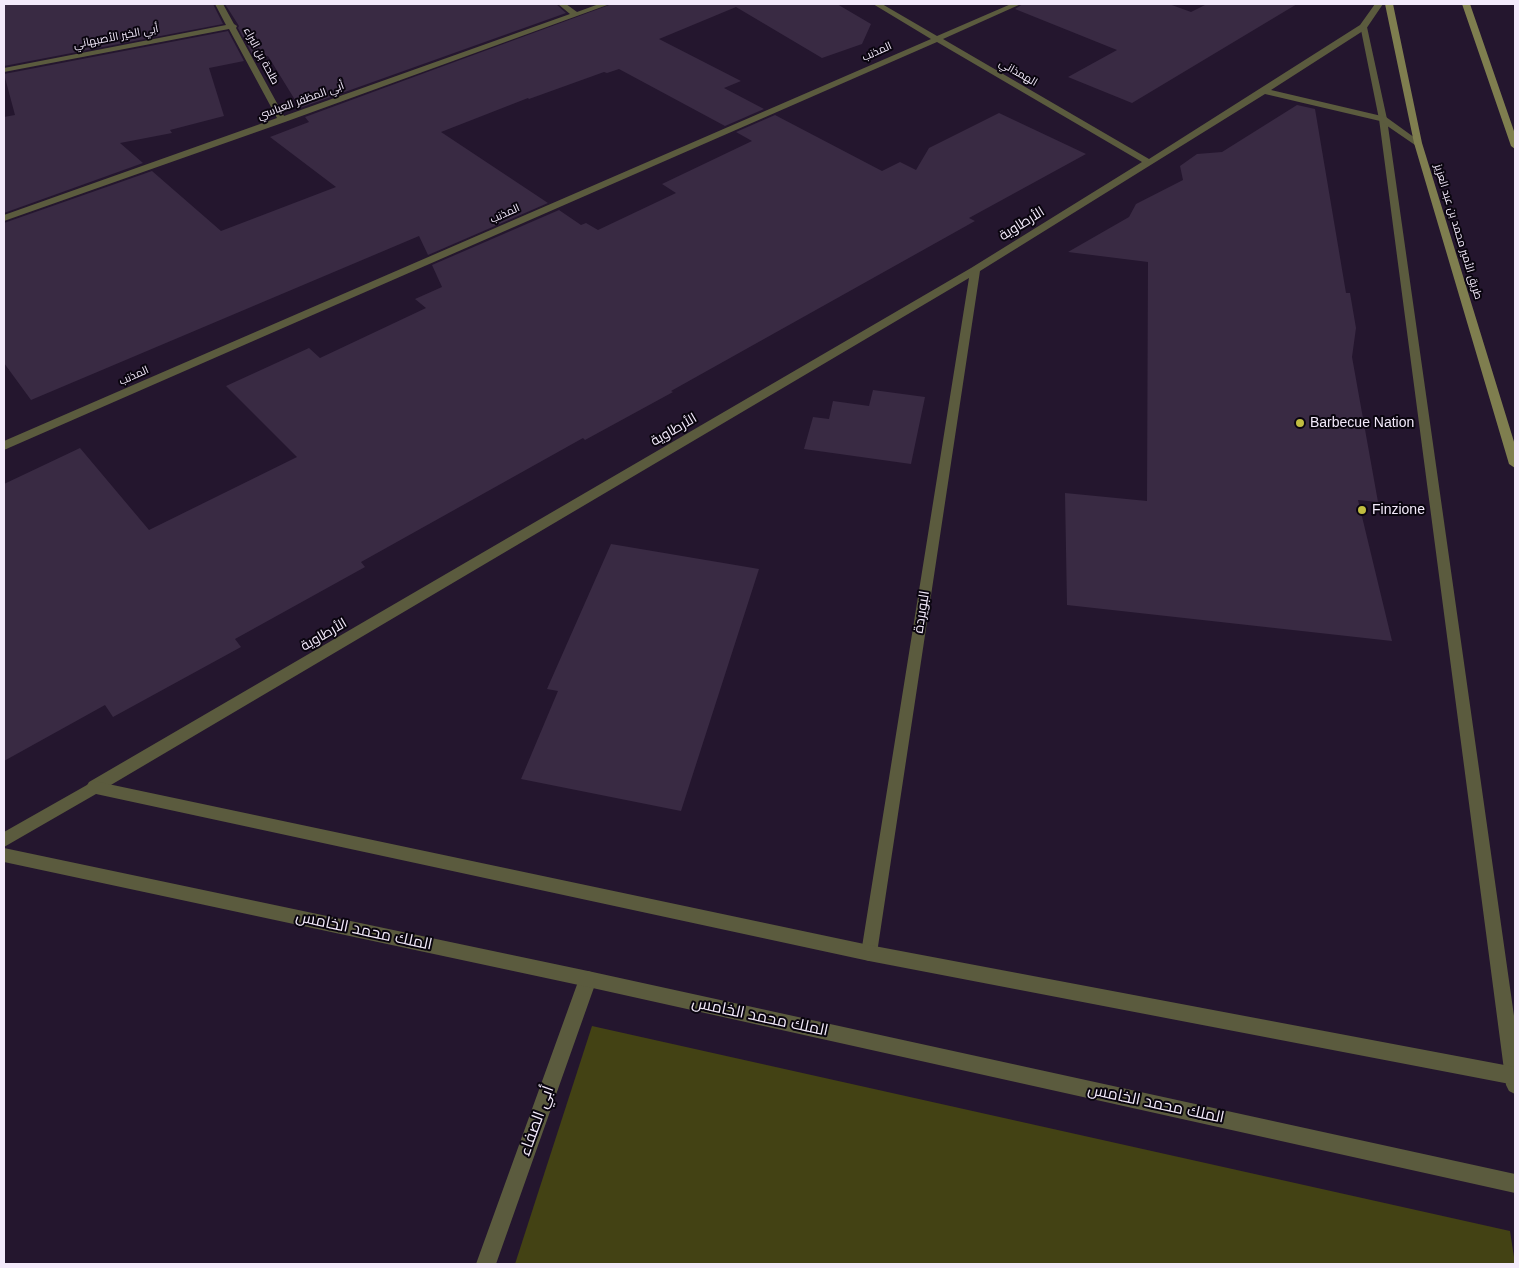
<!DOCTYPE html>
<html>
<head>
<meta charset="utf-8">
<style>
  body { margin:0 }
  #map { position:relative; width:1519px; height:1268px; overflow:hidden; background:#24162e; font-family:Helvetica,sans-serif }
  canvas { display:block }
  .frame { position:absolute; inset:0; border:5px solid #f3eafb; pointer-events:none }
</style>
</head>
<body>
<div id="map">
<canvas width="1519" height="1268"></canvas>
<div class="frame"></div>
</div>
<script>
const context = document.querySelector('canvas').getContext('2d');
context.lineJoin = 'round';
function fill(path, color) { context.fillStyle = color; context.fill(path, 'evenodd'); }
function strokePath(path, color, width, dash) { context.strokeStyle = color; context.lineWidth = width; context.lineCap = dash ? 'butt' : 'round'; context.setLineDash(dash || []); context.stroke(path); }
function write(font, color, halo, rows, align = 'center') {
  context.font = font + ' Helvetica,Cairo,sans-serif'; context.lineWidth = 4; context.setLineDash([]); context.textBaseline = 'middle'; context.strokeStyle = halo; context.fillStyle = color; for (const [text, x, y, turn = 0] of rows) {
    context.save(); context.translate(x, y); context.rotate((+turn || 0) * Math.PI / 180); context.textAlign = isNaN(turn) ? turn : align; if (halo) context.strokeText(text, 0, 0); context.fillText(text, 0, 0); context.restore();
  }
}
fill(new Path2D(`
  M 592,1026 L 1510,1231 L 1515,1264 L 515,1264 Z`), '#434214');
fill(new Path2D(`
  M 4,4 L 213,4 L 223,24 L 4,66 Z
  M 225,4 L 556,4 L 566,13 L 300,108 L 268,56 L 255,59 L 238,28 L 239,26 Z
  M 612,4 L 837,4 L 871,24 L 862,44 L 822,58 L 736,7 L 659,39 L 741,81 L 724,88 L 764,109 L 725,126 L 619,69 L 607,73 L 604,72 L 529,99 L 528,98 L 441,132 L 548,203 L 428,255 L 419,236 L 31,400 L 4,363 L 4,223 L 152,171 L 221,231 L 336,187 L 270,137 L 309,122 L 305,117 Z
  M 1023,4 L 1169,4 L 1191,12 L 1207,4 L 1297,4 L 1132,103 L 1068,77 L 1117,50 L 1015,9 Z
  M 228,31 L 244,61 L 209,68 L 224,116 L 170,130 L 172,133 L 120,143 L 143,163 L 4,213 L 4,117 L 15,115 L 4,74 Z
  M 1297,105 L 1315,109 L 1346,293 L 1350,293 L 1356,328 L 1352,357 L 1378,502 L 1358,500 L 1392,641 L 1067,605 L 1065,493 L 1147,501 L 1148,262 L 1068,252 L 1129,217 L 1136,204 L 1183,180 L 1180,166 L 1197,154 L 1222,152 Z
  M 999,113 L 1086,154 L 969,218 L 975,221 L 671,391 L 673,392 L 585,440 L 583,438 L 361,562 L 365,567 L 235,639 L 241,647 L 113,717 L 105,705 L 4,761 L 4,484 L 80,448 L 149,530 L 297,457 L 226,386 L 309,348 L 320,358 L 426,308 L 415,299 L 442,287 L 432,265 L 559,210 L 581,225 L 586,223 L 598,230 L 676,193 L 662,184 L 752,141 L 736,132 L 775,115 L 882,171 L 900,162 L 916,170 L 929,148 Z
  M 873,390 L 925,397 L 911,464 L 804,449 L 813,417 L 829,419 L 833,401 L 869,406 Z
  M 611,544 L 759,569 L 681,811 L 521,779 L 558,691 L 547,689 Z`), '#392a43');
fill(new Path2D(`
  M 1360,25 L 1367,27 L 1387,119 L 1515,1023 L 1515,1094 L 1509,1091 L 1506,1085 L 1379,119 Z`), '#5b5b3e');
fill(new Path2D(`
  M 215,4 L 223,4 L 234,24 L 237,26 L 236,28 L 284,116 L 570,14 L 558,4 L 566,4 L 577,12 L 599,4 L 610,4 L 285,122 L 4,221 L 4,215 L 277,118 L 229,29 L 4,72 L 4,68 L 226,25 Z
  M 873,4 L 882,4 L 937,36 L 1011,4 L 1021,4 L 943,39 L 1149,159 L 1360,25 L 1375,4 L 1383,4 L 1366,29 L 1271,90 L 1386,117 L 1422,143 L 1421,145 L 1415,145 L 1380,121 L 1265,94 L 980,271 L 877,953 L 875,959 L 869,961 L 863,959 L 861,953 L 969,278 L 99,792 L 94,793 L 89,792 L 86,787 L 89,782 L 971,268 L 1142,162 L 937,42 L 4,450 L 4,441 L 931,39 Z
  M 588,971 L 594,973 L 597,979 L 496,1264 L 476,1264 L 579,979 L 582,973 Z`), '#5b5b3e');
fill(new Path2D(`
  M 94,781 L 869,945 L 1515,1067 L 1515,1085 L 869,961 L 96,794 L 4,847 L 4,832 Z
  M 4,848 L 588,971 L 1515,1174 L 1515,1193 L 588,987 L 4,862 Z`), '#5b5b3e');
fill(new Path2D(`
  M 1385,4 L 1393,4 L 1422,143 L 1515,445 L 1515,468 L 1509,464 L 1414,143 Z
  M 1462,4 L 1470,4 L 1515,134 L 1515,149 L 1511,146 Z`), '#7f7e4f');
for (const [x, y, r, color] of [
  [1300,423,5,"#c1bd40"],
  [1362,510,5,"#c1bd40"]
]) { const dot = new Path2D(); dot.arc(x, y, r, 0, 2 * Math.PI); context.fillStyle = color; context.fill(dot); strokePath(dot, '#0a050f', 2); }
write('11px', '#f3eafb', '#0a050f', [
  ["أبي الخير الأصبهاني",116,37,-11],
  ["المذنب",877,52,-24],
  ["طلحة بن البراء",261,56,62],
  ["الهمذاني",1018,73,30],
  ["أبي المظفر العباسي",301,101,-20],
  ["المذنب",505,214,-24],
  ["طريق الأمير محمد بن عبد العزيز",1458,232,73],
  ["المذنب",134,376,-24]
]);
write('14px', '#f3eafb', '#0a050f', [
  ["الأرطاوية",1022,224,-32],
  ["الأرطاوية",674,430,-30],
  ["البويردة",922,612,-81],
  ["الأرطاوية",324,635,-30]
]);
write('14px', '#f3eafb', '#0a050f', [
  ["Barbecue Nation",1310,423],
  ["Finzione",1372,510]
], 'left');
write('16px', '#f3eafb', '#0a050f', [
  ["الملك محمد الخامس",364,931,12],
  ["الملك محمد الخامس",760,1017,12],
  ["الملك محمد الخامس",1156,1104,12],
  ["أبي الصفاء",537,1121,-70]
]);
</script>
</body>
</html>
